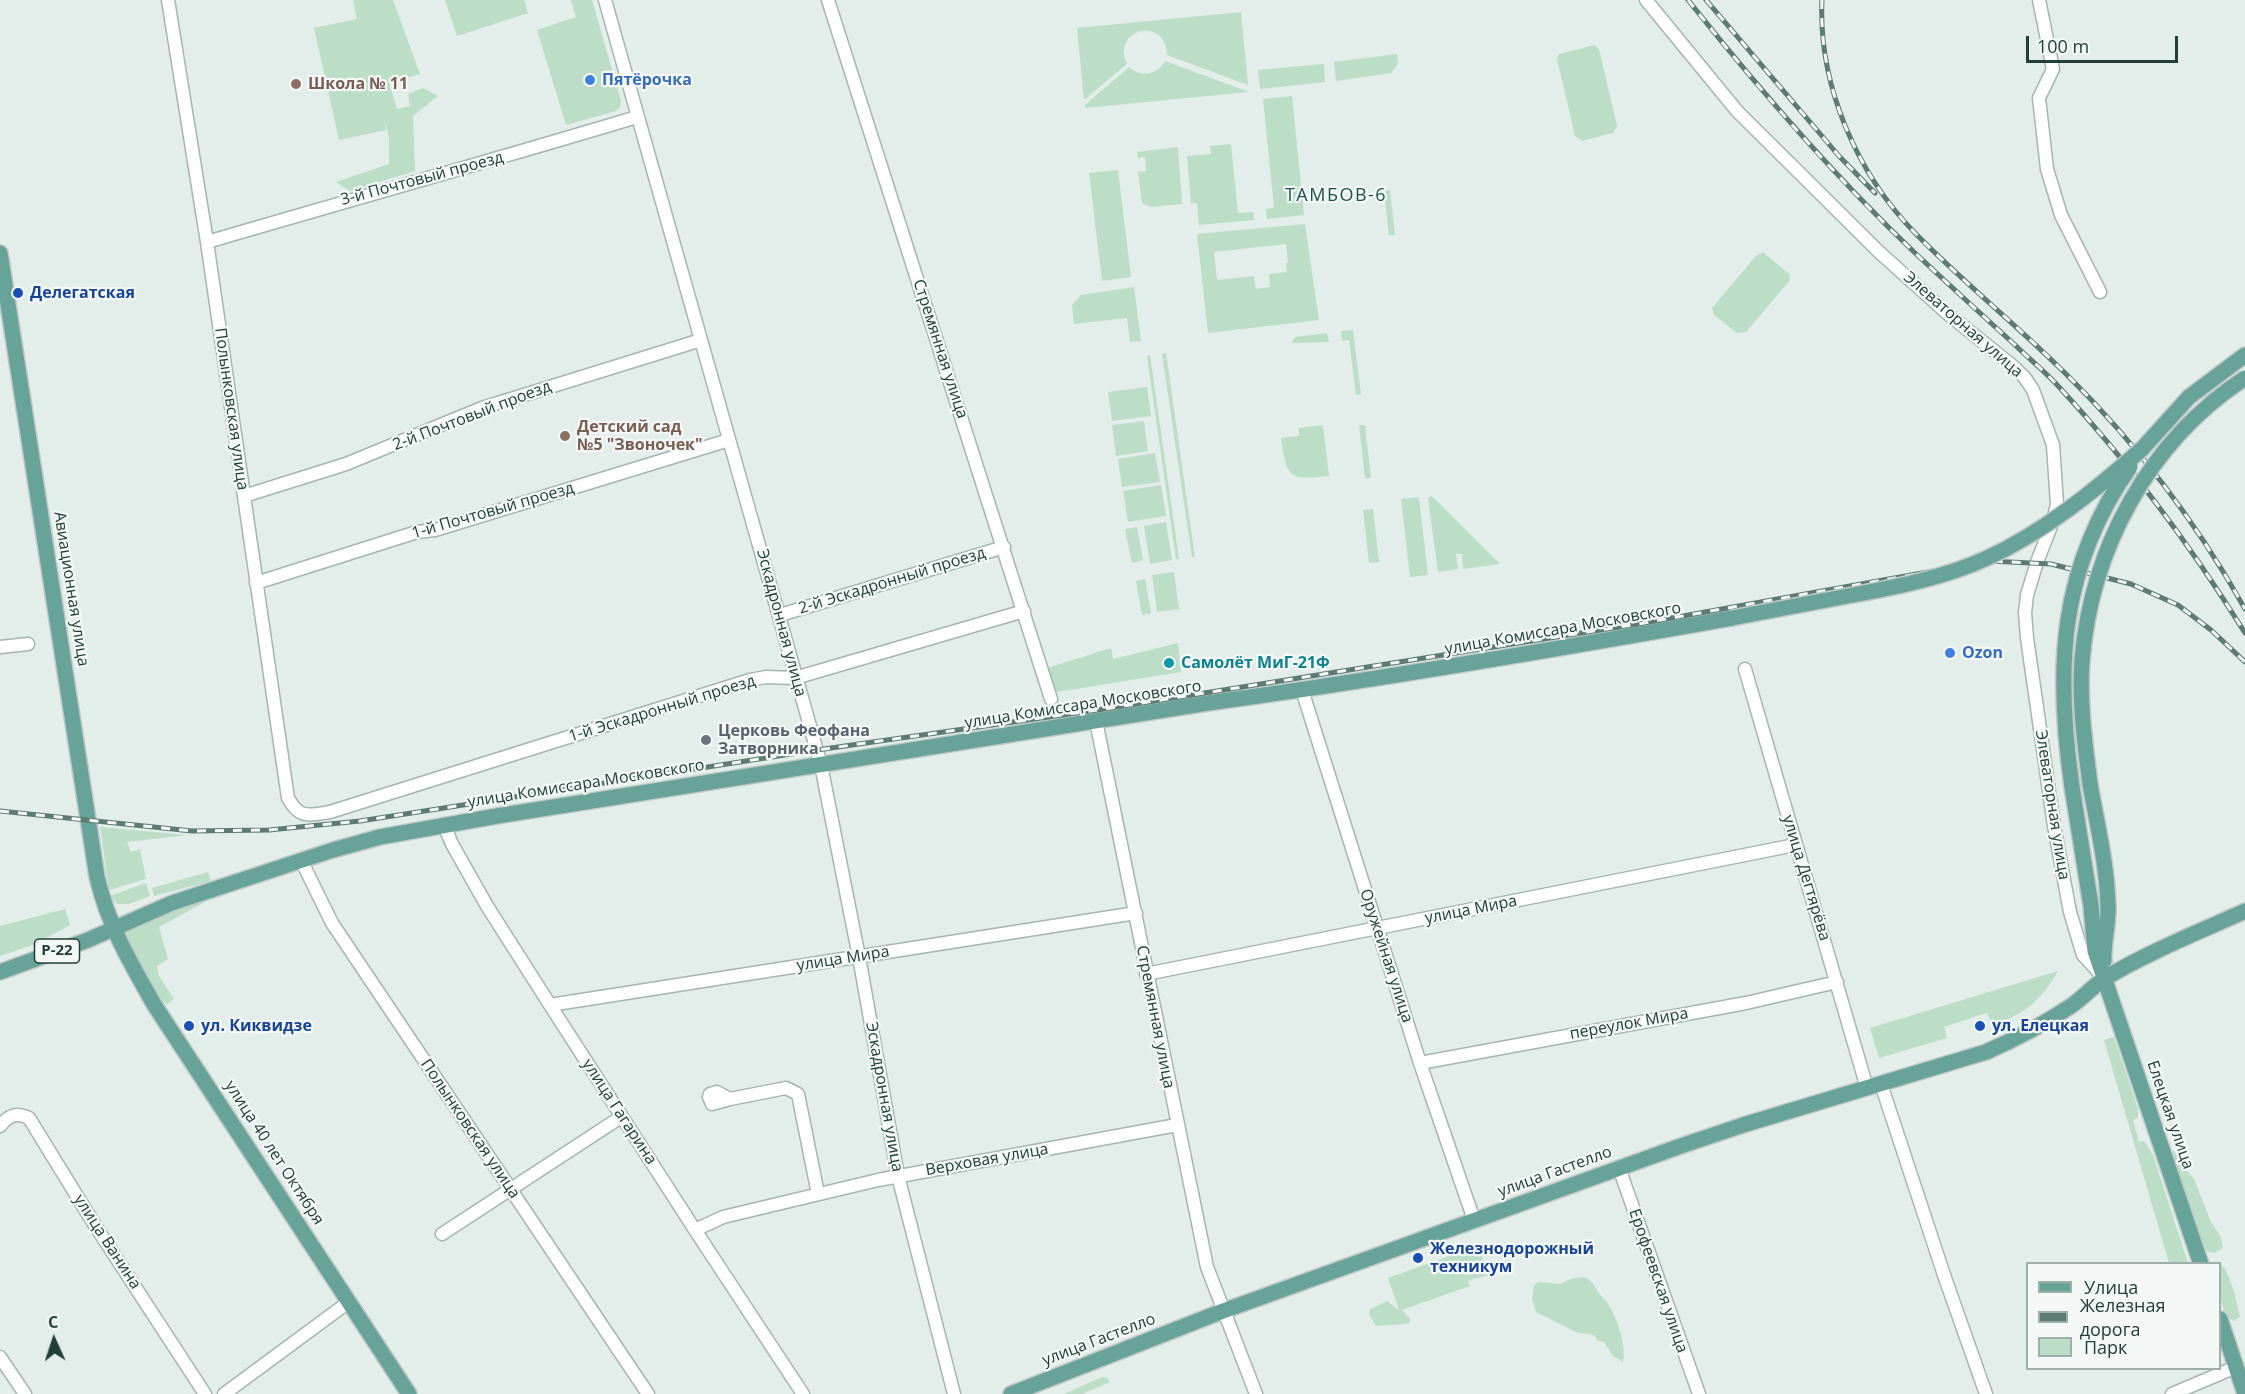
<!DOCTYPE html>
<html>
<head>
<meta charset="utf-8">
<style>
  body { margin:0 }
  #map { position:relative; width:2245px; height:1394px; overflow:hidden; background:#e3ede9; font-family:"Open Sans",sans-serif }
  canvas { display:block }
  .legend { position:absolute; left:2026px; top:1262px; width:195px; height:108px; box-sizing:border-box; background:#f4f9f7; border:2px solid #a0aeab; margin:0; padding:8px 10px; list-style:none; font-size:18px; color:#223e39 }
  .legend li { display:flex; align-items:center; gap:12px; height:30px }
  .legend b { width:30px; border:2px solid #a0aeab }
  .north { position:absolute; left:24px; top:1310px; width:60px; height:60px; -webkit-text-stroke:4px #f4f9f7; paint-order:stroke; rotate:357deg; font-size:16px; font-weight:700; line-height:24px; text-align:center; color:#223e39 }
  .north::after { content:''; display:block; margin:auto; width:21px; height:27px; background:#223e39; clip-path:polygon(50% 0,100% 100%,50% 72%,0 100%) }
  .scale { position:absolute; left:2026px; top:36px; width:152px; height:27px; box-sizing:border-box; border:3px solid #223e39; border-top:0; padding-left:8px; font-size:18px; line-height:21px; white-space:nowrap; color:#223e39; -webkit-text-stroke:4px #f4f9f7; paint-order:stroke }
</style>
</head>
<body>
<div id="map">
<canvas width="2245" height="1394"></canvas>
<ul class="legend">
<li><b style="height:8px;background:#67a398"></b>Улица</li>
<li><b style="height:8px;background:#5d7a74"></b>Железная дорога</li>
<li><b style="height:16px;background:#bcdec7"></b>Парк</li>
</ul>
<div class="north">С</div>
<div class="scale">100 m</div>
</div>
<script>
const context = document.querySelector('canvas').getContext('2d');
context.lineJoin = 'round';
function fill(path, color) { context.fillStyle = color; context.fill(path, 'evenodd'); }
function strokePath(path, color, width, dash) { context.strokeStyle = color; context.lineWidth = width; context.lineCap = dash ? 'butt' : 'round'; context.setLineDash(dash || []); context.stroke(path); }
function write(font, color, halo, rows, align = 'center') {
  context.font = font + ' "Open Sans",sans-serif'; context.lineWidth = 4.5; context.setLineDash([]); context.textBaseline = 'middle'; context.strokeStyle = halo; context.fillStyle = color; for (const [text, x, y, turn = 0] of rows) {
    context.save(); context.translate(x, y); context.rotate((+turn || 0) * Math.PI / 180); context.textAlign = isNaN(turn) ? turn : align; if (halo) context.strokeText(text, 0, 0); context.fillText(text, 0, 0); context.restore();
  }
}
fill(new Path2D(`
  M 353,0 L 393,0 L 420,74 L 389,83 L 397,109 L 410,106 L 408,94 L 423,88 L 438,96 L 413,116 L 415,171 L 350,191 L 336,182 L 389,164 L 389,137 L 384,119 L 386,130 L 339,140 L 314,28 L 357,19 Z
  M 445,0 L 524,0 L 528,13 L 457,36 Z
  M 571,0 L 592,0 L 621,101 L 620,107 L 616,111 L 566,125 L 537,30 L 576,17 Z
  M 1241,12 L 1248,85 L 1167,55 C 1166,15 1110,29 1127,64 L 1084,100 L 1077,28 Z
  M 1594,45 L 1599,49 L 1617,126 L 1613,133 L 1582,141 L 1575,136 L 1557,59 L 1559,54 Z
  M 1397,54 L 1398,64 L 1391,73 L 1336,81 L 1334,62 Z
  M 1165,61 L 1249,92 L 1085,108 L 1085,105 L 1129,67 C 1142,78 1157,75 1165,61 Z
  M 1324,64 L 1325,82 L 1260,89 L 1258,70 Z
  M 1292,96 L 1304,215 L 1267,219 L 1266,209 L 1274,208 L 1263,99 Z
  M 1231,144 L 1238,213 L 1253,212 L 1254,220 L 1199,225 L 1197,203 L 1191,203 L 1187,156 L 1211,154 L 1210,146 Z
  M 1178,147 L 1182,204 L 1151,207 L 1142,203 L 1138,172 L 1146,171 L 1145,157 L 1138,158 L 1137,152 Z
  M 1118,170 L 1131,277 L 1102,281 L 1089,173 Z
  M 1390,190 L 1395,235 L 1389,235 L 1384,191 Z
  M 1305,224 L 1319,320 L 1208,333 L 1197,234 ZM 1286,244 L 1288,263 L 1286,263 L 1287,272 L 1269,274 L 1270,287 L 1256,289 L 1254,276 L 1217,280 L 1214,252 Z
  M 1763,252 L 1789,274 L 1790,280 L 1746,332 L 1737,333 L 1714,315 L 1712,308 L 1755,257 Z
  M 1134,287 L 1141,341 L 1130,342 L 1127,318 L 1074,324 L 1072,305 L 1081,295 Z
  M 1353,330 L 1361,394 L 1356,395 L 1349,340 L 1342,341 L 1341,331 Z
  M 1327,333 L 1329,342 L 1291,343 L 1295,337 Z
  M 1166,353 L 1195,557 L 1192,557 L 1162,354 Z
  M 1150,355 L 1179,559 L 1176,559 L 1147,356 Z
  M 1147,387 L 1151,416 L 1112,421 L 1108,392 Z
  M 1144,421 L 1148,451 L 1116,456 L 1112,425 Z
  M 1323,425 L 1329,476 C 1289,480 1287,479 1281,438 L 1299,436 L 1299,428 Z
  M 1359,425 L 1365,425 L 1371,478 L 1365,479 Z
  M 1155,453 L 1160,482 L 1122,487 L 1118,459 Z
  M 1161,485 L 1166,516 L 1128,522 L 1123,491 Z
  M 1430,496 L 1434,498 L 1500,564 L 1463,569 L 1462,554 L 1456,554 L 1458,569 L 1438,572 L 1428,499 Z
  M 1419,497 L 1428,575 L 1410,577 L 1401,499 Z
  M 1373,509 L 1379,562 L 1369,563 L 1363,510 Z
  M 1166,522 L 1172,560 L 1150,564 L 1144,526 Z
  M 1137,527 L 1143,560 L 1132,563 L 1125,529 Z
  M 1174,572 L 1179,609 L 1157,612 L 1152,575 Z
  M 1145,579 L 1151,613 L 1142,615 L 1136,581 Z
  M 1178,643 L 1181,672 L 1051,693 L 1044,669 L 1111,648 L 1113,659 Z
  M 100,827 L 187,835 L 127,842 L 131,852 L 140,849 L 146,879 L 109,890 Z
  M 208,872 L 211,881 L 154,896 L 152,888 Z
  M 146,883 L 150,896 L 129,904 L 117,904 L 110,896 Z
  M 205,898 L 205,902 L 159,927 L 168,959 L 157,966 L 159,976 L 174,999 L 167,1004 L 164,1003 L 125,941 L 126,930 L 130,926 Z
  M 65,909 L 70,925 L 35,944 L 0,956 L 0,926 Z
  M 2058,971 C 2041,1001 2025,1014 1992,1025 L 1987,1013 L 1944,1027 L 1947,1038 L 1879,1058 L 1870,1028 Z
  M 2114,1037 L 2138,1109 L 2138,1118 L 2133,1120 L 2139,1142 L 2144,1141 L 2153,1155 L 2188,1263 L 2169,1263 L 2104,1040 Z
  M 2173,1151 L 2177,1155 L 2181,1164 L 2194,1179 L 2211,1222 L 2220,1235 L 2223,1248 L 2214,1253 L 2206,1251 L 2170,1156 Z
  M 1477,1246 L 1486,1266 L 1509,1260 L 1513,1264 L 1513,1270 C 1498,1275 1483,1275 1468,1281 L 1470,1286 L 1402,1310 L 1410,1319 L 1410,1322 L 1406,1324 L 1376,1326 L 1369,1314 L 1370,1309 L 1387,1301 L 1399,1310 L 1388,1278 Z
  M 2219,1262 C 2230,1270 2237,1303 2240,1317 L 2233,1321 C 2217,1313 2220,1279 2220,1264 L 2216,1264 Z
  M 1583,1277 C 1593,1280 1593,1285 1599,1293 C 1601,1297 1606,1300 1608,1304 C 1617,1317 1627,1347 1623,1362 L 1613,1356 L 1604,1342 L 1597,1340 L 1594,1335 L 1576,1332 L 1536,1312 L 1532,1299 L 1534,1286 L 1538,1282 L 1560,1284 L 1571,1279 Z
  M 1102,1377 L 1107,1378 L 1110,1382 L 1082,1394 L 1064,1394 Z`), '#bcdec7');
const minor = new Path2D(`
  M 168,0 L 207,242 L 288,798 C 300,820 310,815 330,812 L 750,680 L 766,677 L 795,678 L 1024,611
  M 605,0 L 821,765 L 859,957 L 898,1176 L 954,1394
  M 828,0 L 1051,699
  M 1646,0 L 1737,111 L 1878,251 L 1948,314 L 2014,367 L 2025,378 L 2033,390 L 2053,445 L 2057,504 L 2053,521 L 2037,562 L 2027,595 L 2025,613 L 2027,638 L 2054,826 L 2070,912 L 2083,955 L 2104,978
  M 2039,0 L 2053,69 L 2039,98 L 2047,169 L 2061,215 L 2100,292
  M 207,242 C 350,200 494,160 637,117
  M 244,496 L 346,464 L 482,408 L 701,340
  M 256,583 L 417,532 L 435,530 L 729,440
  M 780,615 L 1004,547
  M 0,647 L 28,644
  M 1745,669 L 1867,1088
  M 1302,690 L 1420,1063 L 1474,1220
  M 1096,721 L 1207,1267 L 1256,1394
  M 444,825 L 452,844 L 487,906 L 550,1005 L 695,1230 L 803,1394
  M 301,860 L 332,923 L 648,1394
  M 1146,974 L 1795,845
  M 550,1005 L 1136,913
  M 1420,1063 L 1746,1003 L 1837,982
  M 1881,1084 L 1944,1275 L 1986,1394
  M 730,1099 L 712,1104 L 709,1097 L 710,1094 L 717,1092 L 730,1099 L 786,1088 L 798,1094 L 818,1194
  M 0,1126 C 9,1115 16,1112 29,1118 L 96,1227 L 205,1394
  M 1619,1168 L 1699,1394
  M 695,1230 L 723,1217 L 878,1180 L 1177,1125
  M 442,1234 L 621,1117
  M 0,1357 L 25,1394
  M 224,1394 L 350,1301
  M 2172,1394 L 2236,1367`);
const major = new Path2D(`
  M 0,253 L 97,877 C 108,925 131,964 155,1006 L 409,1394
  M 2142,449 L 2189,397 L 2245,355
  M 2090,784 C 2097,824 2107,865 2108,905 C 2109,924 2103,942 2104,961
  M 2072,787 L 2091,906 L 2095,951 L 2201,1264
  M 0,972 L 88,940 L 172,903 L 333,850 L 380,837 L 497,816 L 1208,703 C 1384,679 1558,649 1732,618
  M 2220,1319 L 2245,1394
  M 1011,1394 L 1223,1311 L 1678,1147 L 1743,1125 L 1986,1052 C 2016,1039 2044,1024 2071,1006 C 2084,997 2094,985 2107,977 C 2151,951 2199,932 2245,911`);
strokePath(minor, '#a5b5b1', 15);
strokePath(major, '#c1c9c8', 18);
strokePath(minor, '#fff', 12);
strokePath(major, '#67a398', 15);
const rail = new Path2D(`
  M 1688,0 C 1758,88 1832,174 1914,252 C 1947,283 1981,314 2014,344 C 2029,359 2046,372 2060,388 C 2130,464 2191,546 2245,633
  M 1706,0 L 1839,156 L 1875,193
  M 1822,0 C 1818,85 1857,174 1916,234 C 1964,283 2018,326 2066,374 C 2136,443 2197,523 2245,609
  M 0,811 L 192,831 L 269,830 L 360,821 L 817,750 L 1104,709 L 1644,623 L 1989,561 L 2051,564 L 2131,584 L 2178,605 L 2211,630 L 2245,662`);
strokePath(rail, '#5d7a74', 5);
strokePath(rail, '#f4f9f7', 3, [9]);
const majorBridge = new Path2D(`
  M 1732,618 C 1774,610 1816,602 1858,594 C 1901,586 1945,577 1985,559 C 2043,533 2094,491 2142,449
  M 2090,784 C 2085,744 2079,702 2082,661 C 2091,548 2149,441 2245,378
  M 2072,787 C 2055,669 2059,568 2130,467`);
strokePath(majorBridge, '#c1c9c8', 18, []);
strokePath(majorBridge, '#67a398', 15);
for (const [x, y, r, color] of [
  [590,80,6,"#3f7fe0"],
  [296,84,6,"#8d6e63"],
  [18,293,6,"#1a4fb4"],
  [565,436,6,"#8d6e63"],
  [1950,653,6,"#3f7fe0"],
  [1169,663,6,"#0f9aa8"],
  [706,740,6,"#6b7280"],
  [189,1026,6,"#1a4fb4"],
  [1980,1026,6,"#1a4fb4"],
  [1418,1258,6,"#1a4fb4"]
]) { const dot = new Path2D(); dot.arc(x, y, r, 0, 2 * Math.PI); context.fillStyle = color; context.fill(dot); strokePath(dot, '#f4f9f7', 2); }
for (const [x, y, w] of [
  [57,951,45]
]) { const box = new Path2D(); box.roundRect(x - w / 2, y - 12, w, 24, 4.5); context.fillStyle = '#f4f9f7'; context.fill(box); strokePath(box, '#223e39', 1.5); }
write('bold 15px', '#223e39', null, [
  ["Р-22",57,951]
]);
write('bold 16px', '#366cbe', '#f4f9f7', [
  ["Пятёрочка",602,80],
  ["Ozon",1962,653]
], 'left');
write('bold 16px', '#785e54', '#f4f9f7', [
  ["Школа № 11",308,84],
  ["Детский сад",577,427],
  ["№5 \"Звоночек\"",577,445]
], 'left');
write('16px', '#223e39', '#f4f9f7', [
  ["3-й Почтовый проезд",422,179,-15],
  ["Элеваторная улица",1963,325,41],
  ["Стремянная улица",940,349,72],
  ["Полынковская улица",231,409,82],
  ["2-й Почтовый проезд",472,416,-21],
  ["1-й Почтовый проезд",493,511,-16],
  ["2-й Эскадронный проезд",892,581,-17],
  ["Авиационная улица",71,589,81],
  ["Эскадронная улица",781,623,75],
  ["улица Комиссара Московского",1563,629,-10],
  ["улица Комиссара Московского",1083,705,-9],
  ["1-й Эскадронный проезд",662,709,-17],
  ["улица Комиссара Московского",586,784,-9],
  ["Элеваторная улица",2052,805,81],
  ["улица Дегтярёва",1806,878,73],
  ["улица Мира",1471,910,-11],
  ["Оружейная улица",1386,956,72],
  ["улица Мира",843,959,-9],
  ["Стремянная улица",1155,1017,79],
  ["переулок Мира",1629,1024,-10],
  ["Эскадронная улица",884,1097,80],
  ["улица Гагарина",619,1112,57],
  ["Елецкая улица",2170,1115,71],
  ["Полынковская улица",470,1129,56],
  ["улица 40 лет Октября",274,1153,57],
  ["Верховая улица",987,1160,-10],
  ["улица Гастелло",1555,1172,-20],
  ["улица Ванина",107,1242,57],
  ["Ерофеевская улица",1658,1281,71],
  ["улица Гастелло",1099,1340,-21]
]);
write('bold 16px', '#164399', '#f4f9f7', [
  ["Делегатская",30,293],
  ["ул. Киквидзе",201,1026],
  ["ул. Елецкая",1992,1026],
  ["Железнодорожный",1430,1249],
  ["техникум",1430,1267]
], 'left');
write('bold 16px', '#0d838f', '#f4f9f7', [
  ["Самолёт МиГ-21Ф",1181,663]
], 'left');
write('bold 16px', '#5b616d', '#f4f9f7', [
  ["Церковь Феофана",718,731],
  ["Затворника",718,749]
], 'left');
context.letterSpacing = '1.5px';
write('18px', '#1e5148', '#f4f9f7', [
  ["ТАМБОВ-6",1336,196]
]);
context.letterSpacing = '0px';
</script>
</body>
</html>
